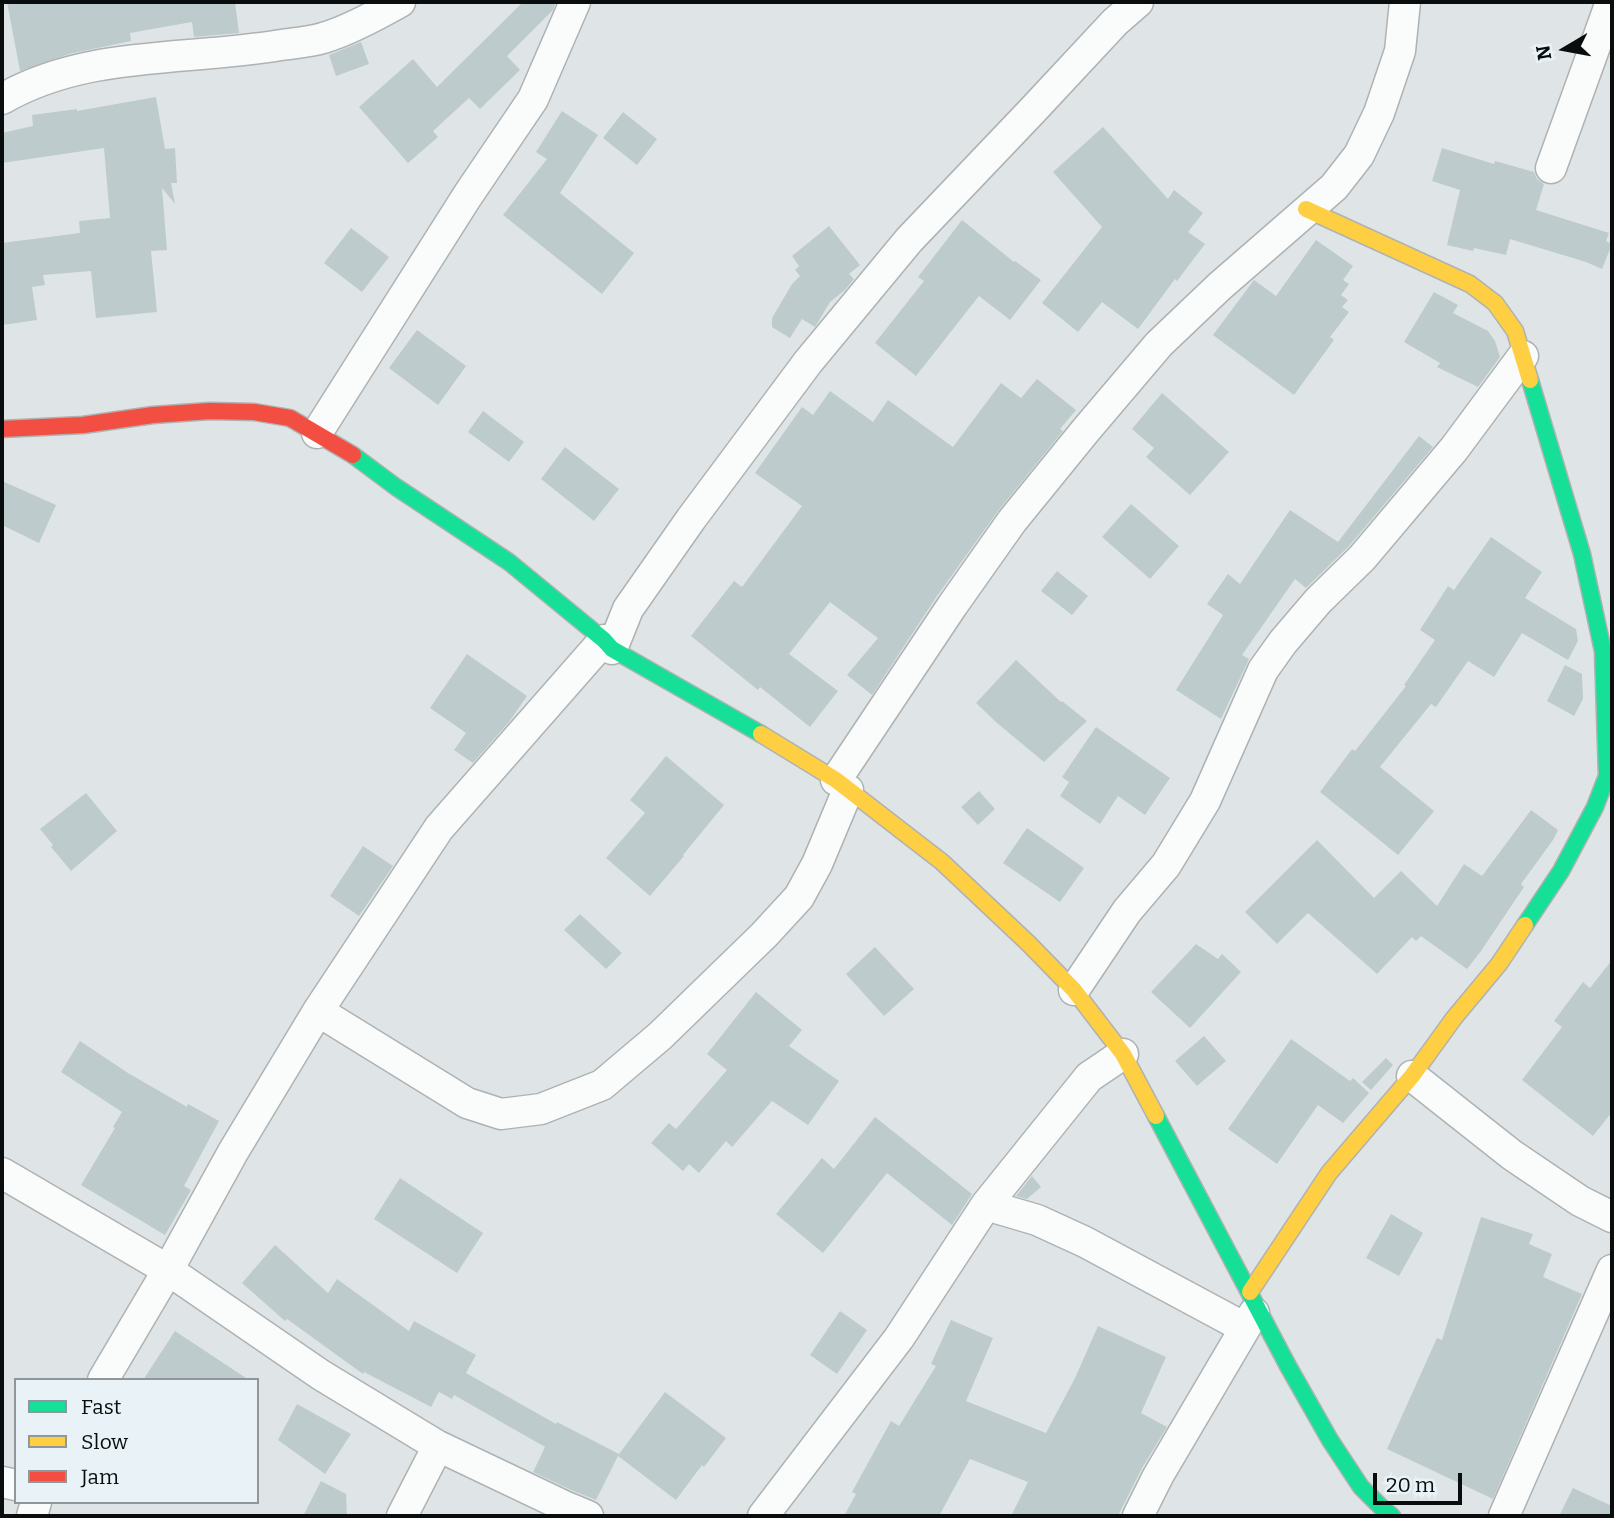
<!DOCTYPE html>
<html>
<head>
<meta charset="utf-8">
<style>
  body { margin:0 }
  #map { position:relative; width:1614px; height:1518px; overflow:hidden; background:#dfe5e6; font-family:Bitter,serif }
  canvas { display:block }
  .frame { position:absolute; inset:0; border:4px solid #0a0d0e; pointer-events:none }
  .legend { position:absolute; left:14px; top:1378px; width:245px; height:126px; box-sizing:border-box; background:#e9f3f7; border:2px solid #90979a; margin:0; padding:9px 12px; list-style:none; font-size:21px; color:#0a0d0e }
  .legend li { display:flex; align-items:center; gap:14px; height:35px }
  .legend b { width:35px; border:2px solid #90979a }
  .north { position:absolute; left:1530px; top:14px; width:70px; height:70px; -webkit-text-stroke:5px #e9f3f7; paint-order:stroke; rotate:260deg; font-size:19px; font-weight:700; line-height:28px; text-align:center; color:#0a0d0e }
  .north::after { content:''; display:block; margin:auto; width:24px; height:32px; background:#0a0d0e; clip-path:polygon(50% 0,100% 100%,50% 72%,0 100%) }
  .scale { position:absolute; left:1373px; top:1473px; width:89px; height:32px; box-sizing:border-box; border:4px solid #0a0d0e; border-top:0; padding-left:9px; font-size:21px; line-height:24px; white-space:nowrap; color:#0a0d0e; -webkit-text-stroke:5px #e9f3f7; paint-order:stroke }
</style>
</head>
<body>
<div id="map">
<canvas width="1614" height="1518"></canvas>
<div class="frame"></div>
<ul class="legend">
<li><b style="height:9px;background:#16e098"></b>Fast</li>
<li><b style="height:9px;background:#ffcf43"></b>Slow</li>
<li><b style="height:9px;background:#f24e42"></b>Jam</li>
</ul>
<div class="north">N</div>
<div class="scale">20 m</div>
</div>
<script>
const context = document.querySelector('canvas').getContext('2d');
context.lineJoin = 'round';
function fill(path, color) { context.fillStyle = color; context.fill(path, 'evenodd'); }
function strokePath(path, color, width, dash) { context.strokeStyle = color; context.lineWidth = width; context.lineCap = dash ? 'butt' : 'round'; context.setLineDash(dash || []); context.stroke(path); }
fill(new Path2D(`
  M 7,2 L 235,2 L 239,33 L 194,37 L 192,22 L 130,33 L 131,41 L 69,54 L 20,71 Z
  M 523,2 L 556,2 L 553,10 L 507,56 L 520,70 L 480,109 L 469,98 L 433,131 L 438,137 L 408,163 L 359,107 L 413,59 L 437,87 Z
  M 361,42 L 369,64 L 336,76 L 329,55 Z
  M 156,97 L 165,149 L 175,148 L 177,183 L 171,183 L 175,204 L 162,188 L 167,250 L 151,251 L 157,312 L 96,318 L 91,271 L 43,275 L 45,285 L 32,287 L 37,320 L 2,325 L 2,243 L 80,233 L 79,221 L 110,218 L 104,148 L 2,163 L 2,133 L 33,126 L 32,115 L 77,109 L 77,111 Z
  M 562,111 L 598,135 L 560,193 L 634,253 L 602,294 L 503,215 L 547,159 L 536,152 Z
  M 623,112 L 657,139 L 637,165 L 603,138 Z
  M 1103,127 L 1168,199 L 1174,190 L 1203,213 L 1188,232 L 1205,244 L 1177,281 L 1175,279 L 1138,329 L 1102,302 L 1078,332 L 1042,303 L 1102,227 L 1053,172 Z
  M 1442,148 L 1494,164 L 1495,161 L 1534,172 L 1537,179 L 1544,184 L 1536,210 L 1609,233 L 1606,241 L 1612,244 L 1602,269 L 1586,262 L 1510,239 L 1506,255 L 1474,248 L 1473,251 L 1447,245 L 1460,190 L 1432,181 Z
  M 962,220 L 1014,262 L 1015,261 L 1041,280 L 1010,320 L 979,296 L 916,376 L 875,343 L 924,281 L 918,277 Z
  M 829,226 L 860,265 L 849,274 L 854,279 L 845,290 L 830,302 L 815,327 L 802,319 L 790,338 L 772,327 L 772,318 L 792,284 L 800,276 L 795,270 L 799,266 L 792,256 Z
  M 351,228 L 389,257 L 362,292 L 324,263 Z
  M 1316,240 L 1353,266 L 1343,280 L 1349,284 L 1341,295 L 1348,300 L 1342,307 L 1349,312 L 1330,337 L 1334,340 L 1294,395 L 1213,335 L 1254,280 L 1276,296 Z
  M 1434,292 L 1458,305 L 1453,313 L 1488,331 L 1495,341 L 1500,357 L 1478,387 L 1437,367 L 1440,363 L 1404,342 Z
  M 417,330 L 466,366 L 438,405 L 389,368 Z
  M 1037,379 L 1076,410 L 1060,429 L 1063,431 L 998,511 L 937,596 L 872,695 L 847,675 L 878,638 L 830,602 L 789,654 L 838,691 L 810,727 L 760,687 L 758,690 L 691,636 L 734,581 L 742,587 L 802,506 L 755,473 L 802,407 L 813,415 L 830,391 L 873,422 L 888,400 L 953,447 L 1001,383 L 1021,398 Z
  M 1162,393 L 1229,452 L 1190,495 L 1146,457 L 1154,448 L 1132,429 Z
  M 483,411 L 524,442 L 509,462 L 468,432 Z
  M 1419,436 L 1433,447 L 1349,546 L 1306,588 L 1295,579 L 1242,655 L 1249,659 L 1221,719 L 1176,690 L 1223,615 L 1207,604 L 1228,574 L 1240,584 L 1290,510 L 1338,542 Z
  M 565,447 L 619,489 L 594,521 L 541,479 Z
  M 2,481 L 56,505 L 39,543 L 2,525 Z
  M 1131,504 L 1179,546 L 1150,579 L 1102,537 Z
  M 1491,537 L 1542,572 L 1525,598 L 1576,629 L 1578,641 L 1568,660 L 1522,633 L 1494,677 L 1468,661 L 1436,707 L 1431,704 L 1380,767 L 1434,811 L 1398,855 L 1320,792 L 1352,749 L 1355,751 L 1406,686 L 1404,685 L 1435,640 L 1420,630 L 1448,586 L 1454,590 Z
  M 1057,571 L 1088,596 L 1072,615 L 1041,591 Z
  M 467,654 L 527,696 L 509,722 L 473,763 L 454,750 L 466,733 L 430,708 Z
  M 1016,660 L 1061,702 L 1062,701 L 1087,721 L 1044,762 L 997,723 L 976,703 Z
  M 1565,665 L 1582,674 L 1583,699 L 1574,716 L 1547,701 Z
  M 1096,727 L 1170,778 L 1145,815 L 1118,796 L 1100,824 L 1060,796 L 1069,782 L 1062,777 Z
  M 666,756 L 724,805 L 683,855 L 684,856 L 650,896 L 606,858 L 645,813 L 630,800 Z
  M 979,791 L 995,809 L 978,825 L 961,807 Z
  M 86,793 L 117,831 L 71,871 L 51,847 L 53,845 L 40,829 Z
  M 1531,810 L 1558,830 L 1553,840 L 1521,884 L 1524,887 L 1481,951 L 1467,969 L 1421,936 L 1416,941 L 1412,937 L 1377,974 L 1308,913 L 1277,944 L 1245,912 L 1317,840 L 1374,898 L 1401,871 L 1437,906 L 1464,864 L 1482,876 Z
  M 1027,828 L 1084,868 L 1060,902 L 1003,863 Z
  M 363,846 L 393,866 L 359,916 L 330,896 Z
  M 580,914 L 622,953 L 606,969 L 564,930 Z
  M 1196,944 L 1218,959 L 1222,954 L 1241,972 L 1190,1028 L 1151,992 Z
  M 875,947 L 914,989 L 884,1016 L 846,974 Z
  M 1612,960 L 1612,1112 L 1593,1136 L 1522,1080 L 1562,1027 L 1554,1021 L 1583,982 L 1590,988 Z
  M 756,992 L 802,1030 L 789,1046 L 839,1081 L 808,1125 L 772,1101 L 732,1147 L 726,1141 L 699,1173 L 689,1164 L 683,1171 L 651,1143 L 669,1123 L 676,1129 L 727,1070 L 707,1054 Z
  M 1204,1036 L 1226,1061 L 1197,1086 L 1175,1061 Z
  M 1291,1039 L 1350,1081 L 1353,1078 L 1369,1093 L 1343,1123 L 1318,1105 L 1277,1164 L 1228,1129 Z
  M 80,1041 L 128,1073 L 187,1107 L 188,1104 L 219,1121 L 184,1186 L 191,1190 L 165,1235 L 81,1185 L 115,1128 L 113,1127 L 122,1112 L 61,1072 Z
  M 1386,1058 L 1393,1065 L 1371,1090 L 1362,1082 Z
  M 875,1117 L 972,1194 L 952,1225 L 887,1173 L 823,1253 L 776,1214 L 822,1158 L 834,1169 Z
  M 1032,1176 L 1041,1187 L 1027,1199 L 1016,1196 Z
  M 400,1178 L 483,1233 L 457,1273 L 374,1219 Z
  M 1391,1214 L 1423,1233 L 1399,1276 L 1366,1258 Z
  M 1481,1217 L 1533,1234 L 1529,1244 L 1552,1254 L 1543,1277 L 1582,1294 L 1493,1499 L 1387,1449 L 1437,1338 L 1442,1340 Z
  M 275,1245 L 328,1293 L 337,1279 L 409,1331 L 414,1321 L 476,1355 L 466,1373 L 556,1424 L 557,1422 L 619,1454 L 665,1392 L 726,1438 L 704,1467 L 702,1465 L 676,1500 L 618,1456 L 596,1500 L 571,1490 L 533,1472 L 545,1447 L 454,1395 L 452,1399 L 439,1392 L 431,1407 L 364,1372 L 363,1374 L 287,1319 L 285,1321 L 242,1283 Z
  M 840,1311 L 867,1330 L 837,1374 L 810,1355 Z
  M 951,1320 L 993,1338 L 966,1401 L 1046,1433 L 1075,1378 L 1098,1326 L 1166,1357 L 1141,1413 L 1167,1427 L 1142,1468 L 1118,1516 L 1011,1516 L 1028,1482 L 970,1459 L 939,1516 L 844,1516 L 856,1494 L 852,1492 L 891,1421 L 899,1426 L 936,1366 L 931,1364 Z
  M 175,1331 L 249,1380 L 143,1380 Z
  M 297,1404 L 351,1434 L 325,1474 L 278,1440 Z
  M 321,1481 L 346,1494 L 347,1516 L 303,1516 Z
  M 1573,1488 L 1612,1506 L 1612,1516 L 1559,1516 Z`), '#bdcbcc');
const street = new Path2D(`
  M 2,99 C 86,50 188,61 281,45 C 295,43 310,42 323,38 C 348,31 377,15 400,2
  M 1551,168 L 1611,2
  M 317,433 L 468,195 L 533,99 L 575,2
  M 612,649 L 628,609 L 691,519 L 808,362 L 909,240 L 1032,111 L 1115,22 L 1138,2
  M 836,780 L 952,606 L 1012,521 L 1086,430 L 1159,344 L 1220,286 L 1334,187 L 1359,155 L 1379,113 L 1400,51 L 1405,2
  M 1074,990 L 1127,911 L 1166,865 L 1205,801 L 1263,670 L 1283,642 L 1318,601 L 1362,558 L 1454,449 L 1523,356
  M 318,1011 L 467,1103 L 501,1114 L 541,1109 L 602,1085 L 660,1036 L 764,935 L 799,897 L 817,864 L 848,790
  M 1412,1076 L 1512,1155 L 1580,1201 L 1612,1217
  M 2,1173 L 168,1270 L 321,1375 L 438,1446 L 564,1506 L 588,1516
  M 986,1205 L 1037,1220 L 1085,1242 L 1245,1328
  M 103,1380 L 168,1270 L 233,1152 L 318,1011 L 439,828 L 604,640
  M 2,1482 L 16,1485
  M 32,1516 L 36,1502
  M 402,1516 L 438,1446
  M 763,1516 L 899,1338 L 986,1205 L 1089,1077 L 1123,1054
  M 1138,1516 L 1158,1476 L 1254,1313
  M 1504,1516 L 1612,1270`);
const fast = new Path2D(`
  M 353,455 L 396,487 L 509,562 L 604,640 L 612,649 L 761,734
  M 1525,925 L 1561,871 L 1595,807 L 1607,776 L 1603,651 L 1582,554 L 1530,380
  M 1156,1116 L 1288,1366 L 1330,1440 L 1361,1487 L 1381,1507 L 1392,1516`);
const slow = new Path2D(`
  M 1306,209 L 1470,284 L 1495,303 L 1515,331 L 1530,380
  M 761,734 L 836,780 L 942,862 L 1028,943 L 1074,990 L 1123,1054 L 1156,1116
  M 1250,1292 L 1329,1173 L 1412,1076 L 1454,1018 L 1499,964 L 1525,925`);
const jam = new Path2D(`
  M 2,429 L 83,425 L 153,415 L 210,411 L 254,412 L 290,418 L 353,455`);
strokePath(street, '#aeb2b3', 33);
strokePath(fast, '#aeb2b3', 19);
strokePath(slow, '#aeb2b3', 19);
strokePath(jam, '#aeb2b3', 19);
strokePath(street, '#fafbfb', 30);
strokePath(fast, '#16e098', 16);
strokePath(slow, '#ffcf43', 16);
strokePath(jam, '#f24e42', 16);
</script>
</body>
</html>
